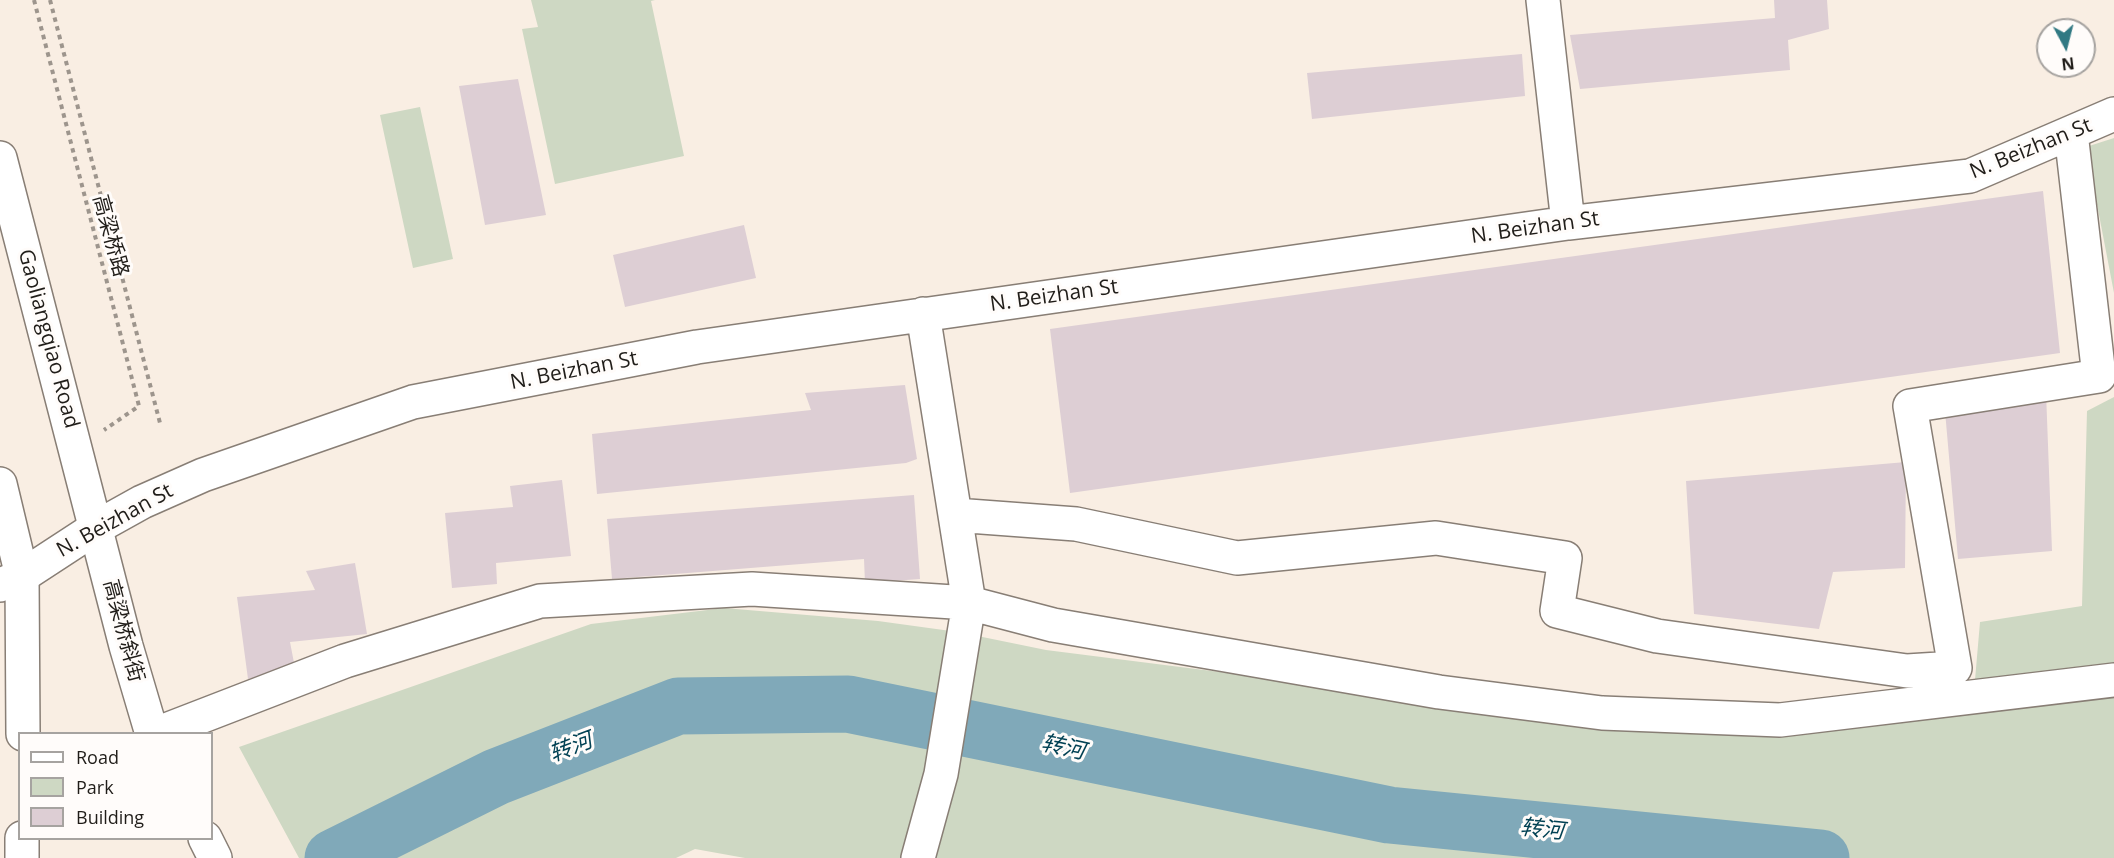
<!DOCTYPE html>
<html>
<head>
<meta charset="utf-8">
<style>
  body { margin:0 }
  #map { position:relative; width:2114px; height:858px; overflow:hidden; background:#f9eee3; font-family:"Open Sans",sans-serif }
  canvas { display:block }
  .legend { position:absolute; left:18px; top:732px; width:195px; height:108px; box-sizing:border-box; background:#fffcfa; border:2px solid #a6a3a0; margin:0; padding:8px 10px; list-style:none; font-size:18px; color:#201d19 }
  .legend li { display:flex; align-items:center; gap:12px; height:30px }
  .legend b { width:30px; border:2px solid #a6a3a0 }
  .north { position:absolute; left:2036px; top:18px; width:60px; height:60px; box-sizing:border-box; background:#fffcfa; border:2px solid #a6a3a0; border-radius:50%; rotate:173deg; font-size:16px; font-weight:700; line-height:24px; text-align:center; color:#201d19 }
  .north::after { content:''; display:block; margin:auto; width:21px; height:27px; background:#317983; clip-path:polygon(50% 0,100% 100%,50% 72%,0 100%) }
</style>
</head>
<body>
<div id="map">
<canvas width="2114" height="858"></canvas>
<ul class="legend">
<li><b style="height:8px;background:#fff"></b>Road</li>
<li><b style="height:16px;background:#ced8c3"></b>Park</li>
<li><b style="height:16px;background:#ddced4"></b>Building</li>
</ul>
<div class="north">N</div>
</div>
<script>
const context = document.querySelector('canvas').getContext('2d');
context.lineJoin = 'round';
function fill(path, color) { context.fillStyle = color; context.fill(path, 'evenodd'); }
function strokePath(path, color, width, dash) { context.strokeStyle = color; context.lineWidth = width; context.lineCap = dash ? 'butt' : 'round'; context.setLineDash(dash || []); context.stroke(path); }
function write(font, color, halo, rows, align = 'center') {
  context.font = font + ' "Open Sans","Noto Sans SC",sans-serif'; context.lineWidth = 6; context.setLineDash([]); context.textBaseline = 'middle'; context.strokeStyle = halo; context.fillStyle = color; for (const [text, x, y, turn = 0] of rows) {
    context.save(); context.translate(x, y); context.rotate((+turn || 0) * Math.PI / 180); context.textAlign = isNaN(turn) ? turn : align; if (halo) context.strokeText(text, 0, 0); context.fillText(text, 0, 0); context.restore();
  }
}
fill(new Path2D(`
  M 531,0 L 655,0 L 651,1 L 684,156 L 555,184 L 522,29 L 538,27 Z
  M 420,107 L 453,259 L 413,268 L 380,115 Z
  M 2114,138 L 2114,293 L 2086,147 Z
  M 2114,397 L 2114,858 L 745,858 L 695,849 L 676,858 L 299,858 L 239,747 L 591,624 L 724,608 L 878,621 L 958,632 L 1046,650 L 1615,722 L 1932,688 L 1975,680 L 1980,622 L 2082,606 L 2087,411 Z`), '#ced8c3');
strokePath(new Path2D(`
  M 333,858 L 496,777 L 678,706 L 848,704 L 1389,815 L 1821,858`), '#80a9b9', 57);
fill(new Path2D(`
  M 1774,0 L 1827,0 L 1829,29 L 1788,40 L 1790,70 L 1580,89 L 1570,35 L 1775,18 Z
  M 1522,54 L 1525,96 L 1312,119 L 1307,73 Z
  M 518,79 L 546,215 L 485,225 L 459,86 Z
  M 2043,191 L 2060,353 L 1070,493 L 1050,329 Z
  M 744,225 L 756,278 L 625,307 L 613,255 Z
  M 905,385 L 917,459 L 906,463 L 597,494 L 592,434 L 811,410 L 805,393 Z
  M 2046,392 L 2052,551 L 1958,559 L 1945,411 Z
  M 1906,462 L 1905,568 L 1833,572 L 1819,629 L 1694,614 L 1686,481 Z
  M 562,480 L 571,556 L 496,563 L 497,584 L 452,588 L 445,513 L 513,507 L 510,486 Z
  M 914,495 L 920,579 L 865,583 L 864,559 L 612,579 L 607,519 Z
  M 355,563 L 367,634 L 290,642 L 295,668 L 248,679 L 237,597 L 315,590 L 306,571 Z`), '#ddced4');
const minor = new Path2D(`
  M 1543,0 L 1568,223
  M 955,515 L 1076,524 L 1237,558 L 1436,538 L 1565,558 L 1557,611 L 1657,636 L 1907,671 L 1955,668 L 1910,406 L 2099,376 L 2071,133
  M 0,585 L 22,576 L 97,527 L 142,502 L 203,475 L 413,402 L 697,347 L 1568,223 L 1970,176 L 2114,114
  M 156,734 L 345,661 L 540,601 L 752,589 L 969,603 L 1053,625 L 1439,692 L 1602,713 L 1780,720 L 2114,680
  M 918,858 L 941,774 L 969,603 L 923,314`);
const major = new Path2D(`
  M 0,158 L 126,646 L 152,734
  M 0,484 L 22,576 L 23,734
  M 22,838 L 22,858
  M 205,838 L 215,858`);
strokePath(minor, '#887e75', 36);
strokePath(major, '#887e75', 36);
strokePath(new Path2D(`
  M 34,0 L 139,406 L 104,430
  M 50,0 L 160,423`), '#9d958d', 4, [4.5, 4.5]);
strokePath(minor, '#fff', 33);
strokePath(major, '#fff', 33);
write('21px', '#201d19', '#fffcfa', [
  ["N. Beizhan St",2031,149,-22],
  ["N. Beizhan St",1535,228,-8],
  ["高梁桥路",110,236,75],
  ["N. Beizhan St",1054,296,-8],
  ["Gaoliangqiao Road",48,339,75],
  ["N. Beizhan St",574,371,-11],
  ["N. Beizhan St",115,521,-29],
  ["高梁桥斜街",123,631,75]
]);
write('italic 22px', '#034254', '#fffcfa', [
  ["转河",571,748,-21],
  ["转河",1063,748,12],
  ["转河",1542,830,6]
]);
</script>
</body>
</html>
